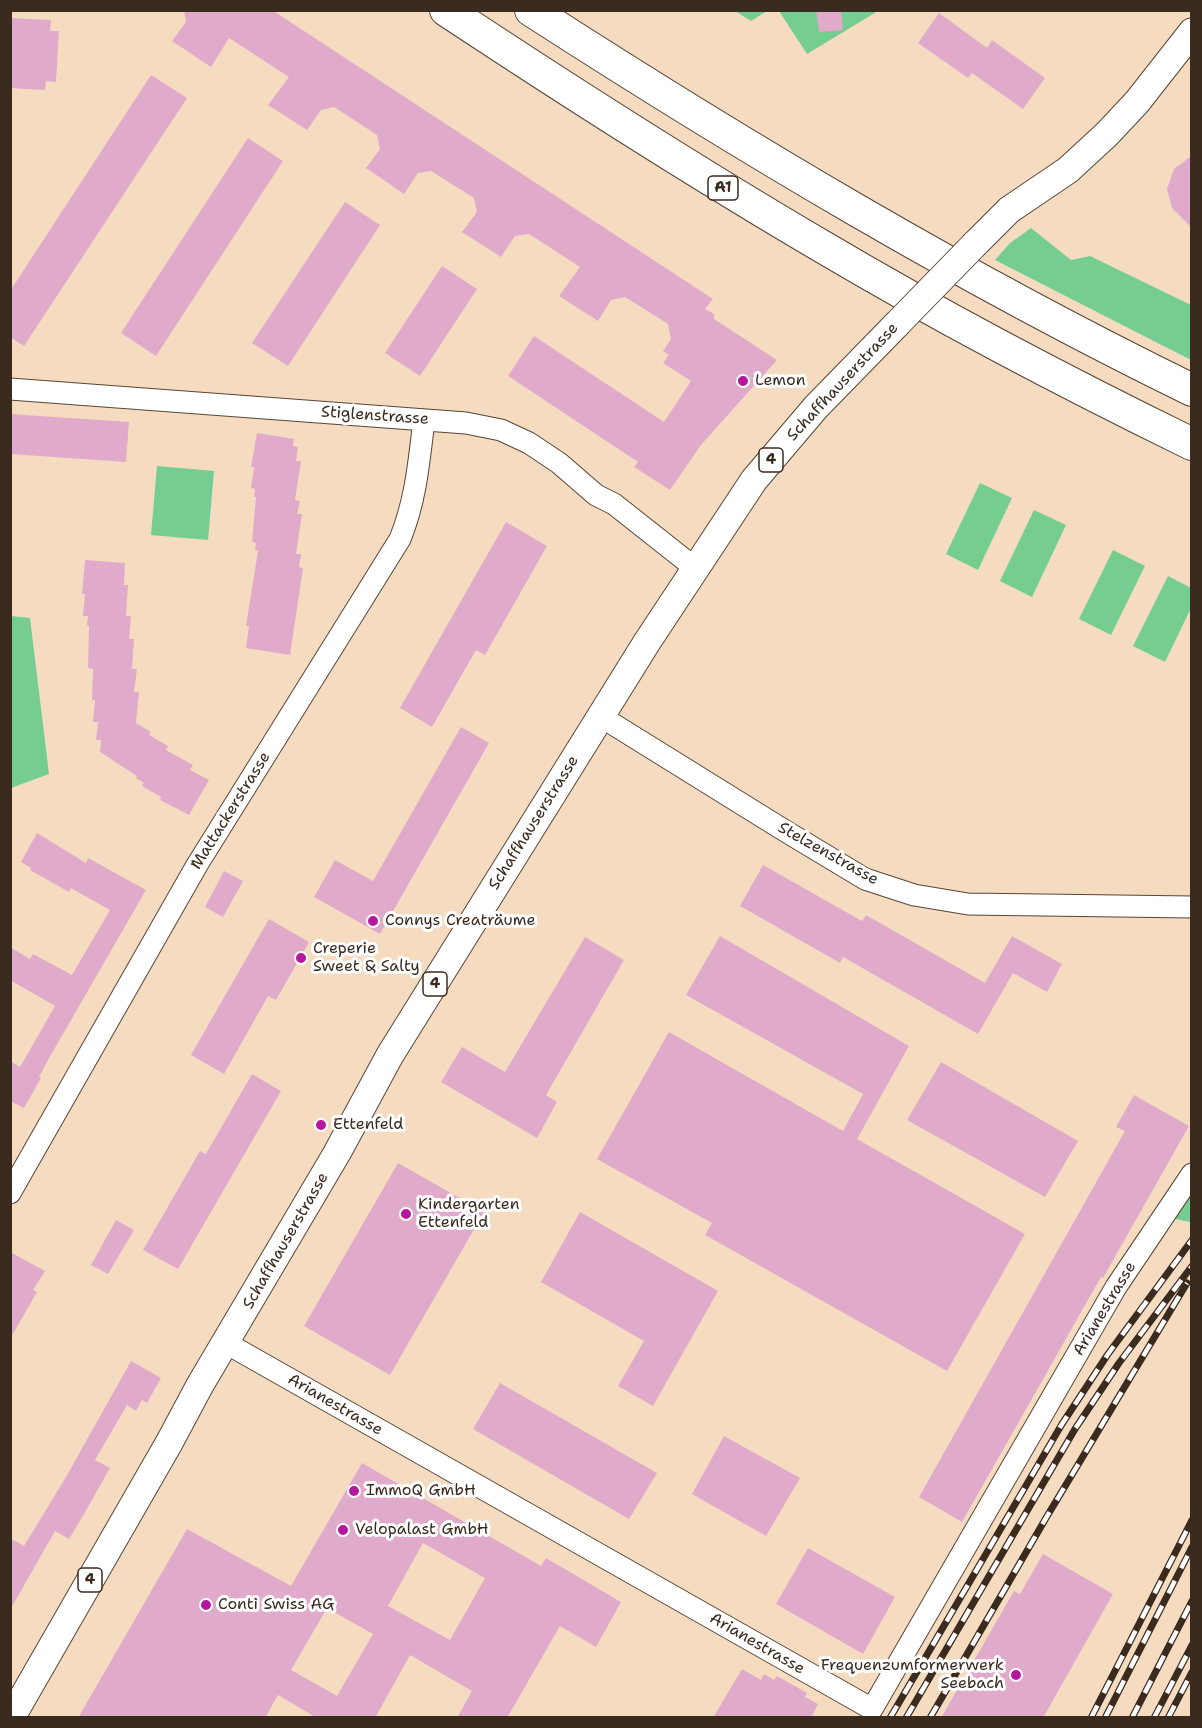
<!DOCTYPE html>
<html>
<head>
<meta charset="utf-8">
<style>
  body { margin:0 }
  #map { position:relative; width:1202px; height:1728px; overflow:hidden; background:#f5dcc1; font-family:"Shantell Sans",sans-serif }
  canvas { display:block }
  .frame { position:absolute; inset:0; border:12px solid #3b2a1e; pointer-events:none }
</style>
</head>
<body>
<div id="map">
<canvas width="1202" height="1728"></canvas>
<div class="frame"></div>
</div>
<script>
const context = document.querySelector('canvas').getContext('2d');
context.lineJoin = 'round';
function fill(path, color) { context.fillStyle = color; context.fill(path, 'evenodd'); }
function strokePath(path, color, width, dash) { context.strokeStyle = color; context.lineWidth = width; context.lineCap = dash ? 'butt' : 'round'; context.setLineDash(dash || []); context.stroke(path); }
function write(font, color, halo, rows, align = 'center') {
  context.font = font + ' "Shantell Sans",sans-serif'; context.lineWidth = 6; context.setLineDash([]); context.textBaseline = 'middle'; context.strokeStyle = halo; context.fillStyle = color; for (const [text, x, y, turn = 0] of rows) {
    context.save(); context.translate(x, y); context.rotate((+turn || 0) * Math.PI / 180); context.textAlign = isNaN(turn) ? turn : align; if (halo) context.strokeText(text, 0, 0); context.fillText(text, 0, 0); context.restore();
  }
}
fill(new Path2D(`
  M 735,11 L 767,10 L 767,11 L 751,21 Z
  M 779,11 L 878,11 L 807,54 Z
  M 1031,228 L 1071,260 L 1090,256 L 1191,305 L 1191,360 L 995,260 L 1010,243 Z
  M 157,466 L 214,471 L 208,540 L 151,535 Z
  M 980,483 L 1012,498 L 978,570 L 946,554 Z
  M 1034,510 L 1066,525 L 1032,597 L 1000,581 Z
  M 1113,550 L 1145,566 L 1111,635 L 1079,619 Z
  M 1168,576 L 1191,588 L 1191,608 L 1165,662 L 1133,646 Z
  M 11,616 L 30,618 L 49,774 L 11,788 Z
  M 1191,1194 L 1191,1221 L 1190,1222 L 1175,1219 Z`), '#75cd92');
fill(new Path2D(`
  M 184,10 L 272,10 L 713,299 L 705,309 L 714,314 L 714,319 L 777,360 L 701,445 L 670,490 L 634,467 L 638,462 L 508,376 L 534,336 L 664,422 L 691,381 L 663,363 L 669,355 L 663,351 L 671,339 L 668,324 L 625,297 L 611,300 L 598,321 L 559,296 L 580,267 L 529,234 L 515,236 L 501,257 L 462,232 L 477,212 L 474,198 L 431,171 L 418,173 L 404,194 L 366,168 L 380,149 L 377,135 L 334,107 L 321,110 L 307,130 L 268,105 L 289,77 L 229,38 L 211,67 L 172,41 L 186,22 Z
  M 816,10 L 841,10 L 843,30 L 819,32 Z
  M 939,13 L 987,48 L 992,40 L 1045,78 L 1023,109 L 972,73 L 968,78 L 918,43 Z
  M 10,18 L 51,20 L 50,31 L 59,31 L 56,82 L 46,81 L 45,90 L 10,88 Z
  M 151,75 L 187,98 L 24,346 L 10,337 L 10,291 Z
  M 248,138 L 283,161 L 156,356 L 121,333 Z
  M 1191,156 L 1191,227 L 1172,208 L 1167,189 L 1174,169 Z
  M 345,202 L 380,225 L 288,366 L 252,343 Z
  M 442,266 L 477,289 L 420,376 L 385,353 Z
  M 10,414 L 129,422 L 126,462 L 10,454 Z
  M 257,433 L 294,439 L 293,446 L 298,447 L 296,461 L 301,461 L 295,500 L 300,501 L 297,514 L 302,514 L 296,554 L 301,554 L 299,567 L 303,568 L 290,655 L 246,648 L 249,626 L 246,626 L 258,551 L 255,550 L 256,543 L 252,542 L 256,497 L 254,497 L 255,489 L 251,488 L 254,467 L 251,467 Z
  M 506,522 L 547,546 L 485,655 L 476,650 L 432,727 L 400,708 Z
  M 85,560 L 125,563 L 124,585 L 128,585 L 126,616 L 131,616 L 129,639 L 134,639 L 132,669 L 137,669 L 134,692 L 139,692 L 136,723 L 151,732 L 149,735 L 168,746 L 166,750 L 193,765 L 190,770 L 209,780 L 189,815 L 160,800 L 161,797 L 142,786 L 144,783 L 136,778 L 137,776 L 100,752 L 101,740 L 96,740 L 98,722 L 93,722 L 95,700 L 92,700 L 93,669 L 88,668 L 89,626 L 87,625 L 88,616 L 83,616 L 85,594 L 82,594 Z
  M 461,727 L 489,743 L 380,934 L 314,897 L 335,860 L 373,881 Z
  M 37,833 L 86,863 L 88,858 L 146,890 L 48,1060 L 39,1077 L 41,1078 L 24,1108 L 10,1101 L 10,1061 L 20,1067 L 55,1006 L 10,980 L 10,947 L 30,959 L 33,954 L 72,975 L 110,910 L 71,888 L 69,892 L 30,870 L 31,868 L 21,862 Z
  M 763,865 L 862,921 L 866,915 L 985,983 L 1012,936 L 1062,964 L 1047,992 L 1013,973 L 978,1034 L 843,957 L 840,963 L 740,906 Z
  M 224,871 L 243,881 L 223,917 L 205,907 Z
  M 269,919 L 309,942 L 276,1000 L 268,996 L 224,1074 L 191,1055 Z
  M 720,936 L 909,1046 L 857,1139 L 1025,1234 L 947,1371 L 705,1235 L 712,1223 L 597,1159 L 669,1032 L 843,1131 L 863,1094 L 686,995 Z
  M 585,937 L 624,960 L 546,1095 L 557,1102 L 537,1138 L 441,1082 L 462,1047 L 505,1072 Z
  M 941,1062 L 1078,1141 L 1045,1197 L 907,1120 Z
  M 252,1074 L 281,1091 L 178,1269 L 143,1250 L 200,1151 L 206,1154 Z
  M 1134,1095 L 1189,1126 L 1103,1278 L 1101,1277 L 962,1522 L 919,1497 L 1125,1131 L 1116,1127 Z
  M 398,1163 L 484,1212 L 390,1375 L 304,1326 Z
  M 580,1212 L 718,1291 L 653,1406 L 618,1386 L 644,1341 L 541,1282 Z
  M 116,1220 L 134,1230 L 108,1274 L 91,1265 Z
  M 10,1252 L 45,1271 L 33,1290 L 37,1292 L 10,1339 Z
  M 131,1361 L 161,1378 L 147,1403 L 142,1400 L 136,1411 L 127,1405 L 95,1460 L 110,1468 L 84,1514 L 69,1539 L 55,1531 L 10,1610 L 10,1538 L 24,1546 L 66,1477 Z
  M 500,1383 L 657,1473 L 629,1519 L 473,1429 Z
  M 724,1436 L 800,1478 L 766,1536 L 692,1494 Z
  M 362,1463 L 541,1566 L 546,1558 L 621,1602 L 596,1647 L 560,1626 L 507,1718 L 457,1718 L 472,1691 L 410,1655 L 375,1718 L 317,1718 L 278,1695 L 265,1718 L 78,1718 L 187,1529 L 291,1586 ZM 423,1543 L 485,1578 L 450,1640 L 388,1606 ZM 327,1608 L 373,1634 L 337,1696 L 291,1670 Z
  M 808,1548 L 895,1597 L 863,1654 L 776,1604 Z
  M 1043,1554 L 1113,1594 L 1043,1718 L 941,1718 L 1014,1591 L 1020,1594 Z
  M 742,1669 L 761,1680 L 764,1674 L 774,1680 L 777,1676 L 807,1693 L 805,1697 L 818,1704 L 811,1718 L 713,1718 Z`), '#e0abcb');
const minor = new Path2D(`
  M 10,389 L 466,423 L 501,430 L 529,443 L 559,463 L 596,495 L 614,504 L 695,568
  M 600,716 L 782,829 L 865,879 L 914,895 L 968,904 L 1192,907
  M 10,1193 L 197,865 L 400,539 C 416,500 419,461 424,420
  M 226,1343 L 872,1709 L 1116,1287 L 1192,1174`);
const major = new Path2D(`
  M 975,244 L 1009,210 L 1068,170 L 1107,134 L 1137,102 L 1192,32
  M 11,1718 L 169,1443 L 200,1385 L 337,1153 L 390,1055 L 647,642 L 754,480 L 816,407 L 897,324`);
const highway = new Path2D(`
  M 446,10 C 570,92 695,172 823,247 C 943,318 1067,383 1192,444
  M 531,10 C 745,148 963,278 1192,390`);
strokePath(minor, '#574536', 23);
strokePath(major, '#574536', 29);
strokePath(highway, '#574536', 34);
strokePath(minor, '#fff', 21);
strokePath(major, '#fff', 27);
strokePath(highway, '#fff', 32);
const rail = new Path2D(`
  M 890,1718 L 1062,1424 L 1108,1354 L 1192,1240
  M 906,1718 L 1075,1429 L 1119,1363 L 1192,1266
  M 930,1718 L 1046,1518 L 1187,1283
  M 1091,1718 L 1192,1520
  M 1105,1718 L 1192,1547
  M 1132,1718 L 1192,1601
  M 1154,1718 L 1192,1645
  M 1168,1718 L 1192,1672`);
strokePath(rail, '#3b2a1e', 7);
strokePath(rail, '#fff', 4.5, [14]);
const majorBridge = new Path2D(`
  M 897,324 L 975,244`);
strokePath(majorBridge, '#574536', 29, []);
strokePath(majorBridge, '#fff', 27);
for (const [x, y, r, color] of [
  [743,381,6,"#b5179e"],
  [373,921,6,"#b5179e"],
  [301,958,6,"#b5179e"],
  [321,1125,6,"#b5179e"],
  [406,1214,6,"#b5179e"],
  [354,1491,6,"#b5179e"],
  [343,1530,6,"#b5179e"],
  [206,1605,6,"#b5179e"],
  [1016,1675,6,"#b5179e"]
]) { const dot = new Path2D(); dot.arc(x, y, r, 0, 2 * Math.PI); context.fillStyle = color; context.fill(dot); strokePath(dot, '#fff', 2); }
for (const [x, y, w] of [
  [723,188,30],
  [771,460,24],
  [435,984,24],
  [90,1580,24]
]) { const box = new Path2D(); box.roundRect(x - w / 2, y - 12, w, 24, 4.5); context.fillStyle = '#fff'; context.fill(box); strokePath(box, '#3b2a1e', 1.5); }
write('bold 15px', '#3b2a1e', null, [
  ["A1",723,188],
  ["4",771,460],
  ["4",435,984],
  ["4",90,1580]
]);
write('16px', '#3b2a1e', '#fff', [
  ["Lemon",755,381],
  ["Connys Creaträume",385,921],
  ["Creperie",313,949],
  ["Sweet & Salty",313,967],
  ["Ettenfeld",333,1125],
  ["Kindergarten",418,1205],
  ["Ettenfeld",418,1223],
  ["ImmoQ GmbH",366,1491],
  ["Velopalast GmbH",355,1530],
  ["Conti Swiss AG",218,1605],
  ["Frequenzumformerwerk",1004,1666,"right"],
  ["Seebach",1004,1684,"right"]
], 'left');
write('16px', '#3b2a1e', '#fff', [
  ["Schaffhauserstrasse",843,382,-47],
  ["Stiglenstrasse",375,416,4],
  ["Mattackerstrasse",231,811,-58],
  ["Schaffhauserstrasse",534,823,-58],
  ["Stelzenstrasse",828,854,29],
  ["Schaffhauserstrasse",286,1241,-60],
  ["Arianestrasse",1105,1309,-59],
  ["Arianestrasse",335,1405,30],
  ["Arianestrasse",757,1644,30]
]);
</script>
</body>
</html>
